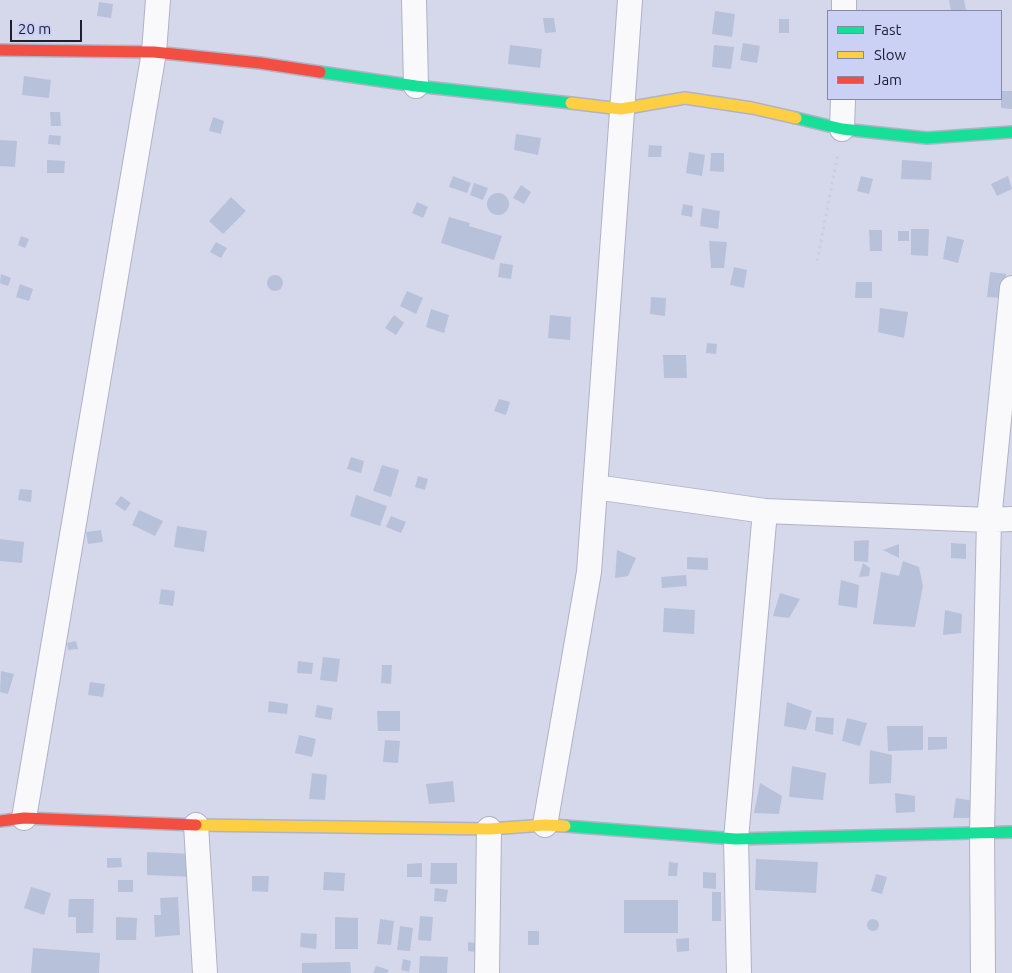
<!DOCTYPE html>
<html>
<head>
<meta charset="utf-8">
<style>
  body { margin:0 }
  #map { position:relative; width:1012px; height:973px; overflow:hidden; background:#d5d7eb; font-family:Ubuntu,sans-serif }
  canvas { display:block }
  .legend { position:absolute; left:827px; top:10px; width:175px; height:90px; box-sizing:border-box; background:#cbd0f5; border:1px solid #8589a8; margin:0; padding:6px 9px; list-style:none; font-size:15px; color:#1c1e34 }
  .legend li { display:flex; align-items:center; gap:10px; height:25px }
  .legend b { width:25px; border:1px solid #8589a8 }
  .scale { position:absolute; left:10px; top:20px; width:72px; height:22px; box-sizing:border-box; border:2px solid #1c1e34; border-top:0; padding-left:6px; font-size:15px; line-height:18px; white-space:nowrap; color:#1c1e34; -webkit-text-stroke:4px #cbd0f5; paint-order:stroke }
</style>
</head>
<body>
<div id="map">
<canvas width="1012" height="973"></canvas>
<ul class="legend">
<li><b style="height:6px;background:#16e098"></b>Fast</li>
<li><b style="height:6px;background:#ffcf43"></b>Slow</li>
<li><b style="height:6px;background:#f24e42"></b>Jam</li>
</ul>
<div class="scale">20 m</div>
</div>
<script>
const context = document.querySelector('canvas').getContext('2d');
context.lineJoin = 'round';
function fill(path, color) { context.fillStyle = color; context.fill(path, 'evenodd'); }
function strokePath(path, color, width, dash) { context.strokeStyle = color; context.lineWidth = width; context.lineCap = dash ? 'butt' : 'round'; context.setLineDash(dash || []); context.stroke(path); }
fill(new Path2D(`
  M 949,0 L 964,0 L 966,10 L 951,11 Z
  M 99,2 L 113,4 L 111,18 L 97,16 Z
  M 715,11 L 735,14 L 732,37 L 712,34 Z
  M 543,18 L 554,18 L 556,32 L 545,33 Z
  M 779,19 L 789,19 L 789,33 L 779,33 Z
  M 743,43 L 760,46 L 757,63 L 740,60 Z
  M 510,45 L 542,49 L 540,68 L 508,64 Z
  M 714,45 L 734,47 L 731,69 L 712,67 Z
  M 24,76 L 51,80 L 49,98 L 22,95 Z
  M 1001,91 L 1012,91 L 1012,109 L 1001,108 Z
  M 50,112 L 60,112 L 61,126 L 51,126 Z
  M 213,117 L 224,121 L 221,134 L 209,131 Z
  M 516,134 L 541,138 L 538,155 L 514,150 Z
  M 49,135 L 61,136 L 60,145 L 48,144 Z
  M 0,140 L 17,141 L 15,167 L 0,166 Z
  M 649,145 L 662,146 L 661,157 L 648,157 Z
  M 689,152 L 705,155 L 702,176 L 686,173 Z
  M 711,153 L 724,153 L 724,172 L 710,171 Z
  M 47,160 L 65,161 L 64,173 L 47,173 Z
  M 902,160 L 932,162 L 931,180 L 901,179 Z
  M 453,176 L 471,183 L 467,193 L 449,187 Z
  M 861,176 L 873,179 L 869,194 L 857,191 Z
  M 1008,176 L 1012,189 L 997,196 L 991,184 Z
  M 474,183 L 488,188 L 483,200 L 470,195 Z
  M 521,185 L 531,192 L 524,204 L 513,198 Z
  M487 204a11 11 0 1 1 22 0a11 11 0 1 1-22 0Z
  M 231,197 L 246,211 L 223,234 L 209,221 Z
  M 417,202 L 428,207 L 423,218 L 412,213 Z
  M 683,204 L 693,206 L 692,217 L 681,215 Z
  M 702,208 L 720,211 L 718,229 L 700,226 Z
  M 449,217 L 470,223 L 469,226 L 502,236 L 494,260 L 441,243 Z
  M 911,229 L 929,229 L 928,256 L 911,255 Z
  M 869,230 L 882,230 L 882,251 L 870,251 Z
  M 898,231 L 909,231 L 909,241 L 898,241 Z
  M 21,236 L 29,239 L 25,248 L 18,245 Z
  M 947,236 L 964,240 L 958,263 L 943,259 Z
  M 709,241 L 727,242 L 724,268 L 711,268 Z
  M 216,242 L 227,248 L 221,258 L 210,252 Z
  M 500,263 L 513,265 L 511,279 L 498,277 Z
  M 734,267 L 747,270 L 744,288 L 730,285 Z
  M 990,272 L 1006,274 L 1004,298 L 987,297 Z
  M 1,274 L 11,278 L 8,286 L 0,283 Z
  M267 283a8 8 0 1 1 16 0a8 8 0 1 1-16 0Z
  M 856,282 L 872,282 L 872,298 L 855,298 Z
  M 20,284 L 33,289 L 29,301 L 16,297 Z
  M 407,291 L 423,298 L 416,314 L 400,306 Z
  M 651,297 L 666,298 L 665,316 L 650,314 Z
  M 880,308 L 908,312 L 904,338 L 878,332 Z
  M 431,309 L 449,315 L 444,333 L 426,327 Z
  M 394,315 L 404,323 L 396,335 L 385,328 Z
  M 550,315 L 571,317 L 570,340 L 548,338 Z
  M 707,343 L 717,344 L 716,354 L 706,353 Z
  M 663,355 L 686,355 L 687,378 L 664,378 Z
  M 499,399 L 510,402 L 506,415 L 494,411 Z
  M 351,457 L 364,461 L 361,473 L 347,469 Z
  M 382,465 L 399,470 L 391,497 L 373,491 Z
  M 418,476 L 428,479 L 425,490 L 415,487 Z
  M 20,489 L 32,490 L 31,502 L 18,500 Z
  M 356,495 L 387,506 L 380,526 L 350,516 Z
  M 121,496 L 131,503 L 125,511 L 115,504 Z
  M 139,510 L 163,521 L 155,536 L 132,525 Z
  M 391,516 L 406,522 L 401,533 L 386,527 Z
  M 177,526 L 207,531 L 204,552 L 174,547 Z
  M 101,530 L 103,542 L 88,544 L 86,532 Z
  M 0,539 L 24,542 L 22,563 L 0,561 Z
  M 869,540 L 868,562 L 854,561 L 854,541 Z
  M 951,543 L 966,544 L 966,559 L 951,558 Z
  M 899,544 L 899,558 L 883,550 Z
  M 617,550 L 636,558 L 628,576 L 615,578 Z
  M 687,557 L 708,558 L 708,570 L 687,569 Z
  M 903,561 L 919,567 L 923,586 L 915,627 L 873,624 L 881,572 L 899,576 Z
  M 863,563 L 870,568 L 869,576 L 859,577 Z
  M 686,575 L 687,586 L 662,588 L 661,577 Z
  M 841,580 L 859,585 L 857,608 L 838,605 Z
  M 161,589 L 175,591 L 173,606 L 159,604 Z
  M 780,593 L 800,599 L 789,618 L 773,616 Z
  M 664,608 L 695,610 L 694,634 L 663,632 Z
  M 945,610 L 962,614 L 961,633 L 943,635 Z
  M 76,641 L 78,649 L 68,650 L 67,643 Z
  M 323,657 L 340,659 L 337,682 L 320,680 Z
  M 298,661 L 313,663 L 312,674 L 297,673 Z
  M 382,665 L 392,665 L 391,684 L 381,683 Z
  M 1,671 L 14,674 L 8,694 L 0,692 Z
  M 90,682 L 105,684 L 103,697 L 88,695 Z
  M 269,701 L 288,704 L 287,714 L 268,712 Z
  M 787,702 L 812,711 L 806,730 L 784,726 Z
  M 317,705 L 333,708 L 331,720 L 315,717 Z
  M 377,711 L 400,711 L 400,731 L 378,731 Z
  M 816,717 L 834,718 L 833,735 L 815,731 Z
  M 847,718 L 867,723 L 860,746 L 842,741 Z
  M 887,726 L 923,726 L 923,750 L 888,751 Z
  M 299,735 L 316,739 L 312,757 L 295,753 Z
  M 928,737 L 947,737 L 947,749 L 928,750 Z
  M 385,740 L 400,741 L 398,763 L 383,762 Z
  M 870,750 L 892,755 L 891,783 L 869,784 Z
  M 792,766 L 826,773 L 823,800 L 789,797 Z
  M 312,773 L 327,775 L 325,800 L 309,799 Z
  M 453,781 L 455,802 L 429,804 L 426,784 Z
  M 760,783 L 782,796 L 779,814 L 754,813 Z
  M 895,793 L 915,796 L 915,812 L 896,813 Z
  M 956,798 L 974,801 L 970,818 L 953,818 Z
  M 147,852 L 195,854 L 194,877 L 147,875 Z
  M 107,858 L 121,858 L 122,867 L 107,868 Z
  M 756,859 L 818,862 L 816,893 L 755,890 Z
  M 669,862 L 678,863 L 677,876 L 668,876 Z
  M 422,863 L 422,877 L 407,877 L 407,864 Z
  M 431,863 L 457,863 L 457,884 L 430,884 Z
  M 324,872 L 345,873 L 344,891 L 323,890 Z
  M 703,872 L 716,873 L 716,889 L 703,888 Z
  M 876,874 L 887,877 L 882,894 L 871,891 Z
  M 252,876 L 269,876 L 268,892 L 252,891 Z
  M 118,880 L 133,880 L 133,892 L 118,892 Z
  M 31,887 L 51,893 L 44,915 L 24,908 Z
  M 435,888 L 448,890 L 446,902 L 434,901 Z
  M 712,892 L 721,892 L 721,921 L 712,921 Z
  M 178,897 L 180,935 L 155,937 L 154,915 L 161,915 L 160,898 Z
  M 69,899 L 94,899 L 93,933 L 76,933 L 76,917 L 68,917 Z
  M 624,900 L 678,900 L 678,933 L 624,933 Z
  M 420,916 L 433,917 L 431,941 L 418,940 Z
  M 116,917 L 137,918 L 136,940 L 116,940 Z
  M 335,917 L 358,918 L 358,949 L 335,949 Z
  M 380,919 L 394,921 L 391,945 L 377,944 Z
  M867 925a6 6 0 1 1 12 0a6 6 0 1 1-12 0Z
  M 400,926 L 413,928 L 410,951 L 397,950 Z
  M 528,931 L 539,931 L 539,945 L 528,945 Z
  M 301,933 L 317,934 L 316,949 L 300,947 Z
  M 689,938 L 689,951 L 677,952 L 676,939 Z
  M 468,942 L 476,943 L 476,952 L 468,951 Z
  M 33,948 L 100,953 L 99,973 L 31,973 Z
  M 420,956 L 448,957 L 447,973 L 419,973 Z
  M 403,959 L 411,961 L 409,972 L 401,970 Z
  M 350,962 L 351,973 L 302,973 L 302,963 Z
  M 376,966 L 389,970 L 387,973 L 373,973 Z`), '#b7c2da');
const street = new Path2D(`
  M 414,0 L 416,86
  M 844,11 L 844,0
  M 842,129 L 843,99
  M 595,487 L 765,511 L 989,520 L 1012,519
  M 24,818 L 154,52 L 158,0
  M 196,825 L 205,973
  M 545,825 L 589,572 L 630,0
  M 487,973 L 489,829
  M 739,973 L 736,839 L 765,511
  M 983,973 L 982,832 L 989,520 L 1012,288`);
const fast = new Path2D(`
  M 320,72 L 416,86 L 571,103
  M 796,118 L 842,129 L 927,138 L 1012,132
  M 565,826 L 736,839 L 1012,832`);
const slow = new Path2D(`
  M 571,103 L 621,109 L 685,98 L 752,108 L 796,118
  M 196,825 L 489,829 L 545,825 L 565,826`);
const jam = new Path2D(`
  M 0,50 L 154,52 L 260,63 L 320,72
  M 0,821 L 24,818 L 196,825`);
strokePath(street, '#b0b2c6', 26);
strokePath(fast, '#b0b2c6', 14);
strokePath(slow, '#b0b2c6', 14);
strokePath(jam, '#b0b2c6', 14);
strokePath(new Path2D(`
  M 817,261 L 838,153`), '#cecfd6', 3, [2.5, 4]);
strokePath(street, '#f9f9fc', 24);
strokePath(fast, '#16e098', 11);
strokePath(slow, '#ffcf43', 11);
strokePath(jam, '#f24e42', 11);
</script>
</body>
</html>
